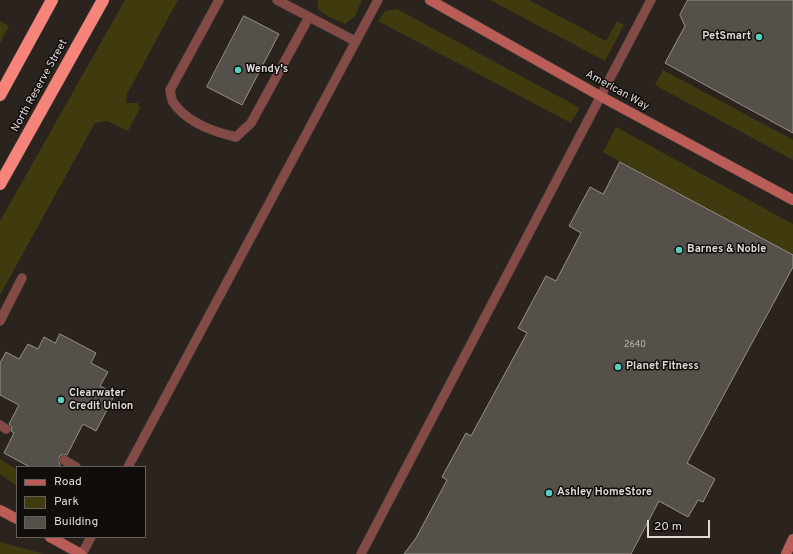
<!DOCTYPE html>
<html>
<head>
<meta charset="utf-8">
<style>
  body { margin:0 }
  #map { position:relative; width:793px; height:554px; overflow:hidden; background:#2a231e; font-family:Overpass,sans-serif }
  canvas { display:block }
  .legend { position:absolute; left:16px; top:466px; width:130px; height:72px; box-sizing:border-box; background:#100d0b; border:1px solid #635f5d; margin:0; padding:5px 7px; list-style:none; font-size:12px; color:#dfdad7 }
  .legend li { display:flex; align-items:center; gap:8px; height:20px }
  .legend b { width:20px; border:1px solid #635f5d }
  .scale { position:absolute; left:647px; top:520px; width:63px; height:18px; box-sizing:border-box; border:2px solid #dfdad7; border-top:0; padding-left:5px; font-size:12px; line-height:14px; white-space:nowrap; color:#dfdad7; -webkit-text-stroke:3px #100d0b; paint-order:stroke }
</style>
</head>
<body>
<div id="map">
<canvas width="793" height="554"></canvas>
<ul class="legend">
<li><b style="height:5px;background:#b95d56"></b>Road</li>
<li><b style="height:11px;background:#3f3b0f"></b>Park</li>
<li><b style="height:11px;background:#555049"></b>Building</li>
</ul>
<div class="scale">20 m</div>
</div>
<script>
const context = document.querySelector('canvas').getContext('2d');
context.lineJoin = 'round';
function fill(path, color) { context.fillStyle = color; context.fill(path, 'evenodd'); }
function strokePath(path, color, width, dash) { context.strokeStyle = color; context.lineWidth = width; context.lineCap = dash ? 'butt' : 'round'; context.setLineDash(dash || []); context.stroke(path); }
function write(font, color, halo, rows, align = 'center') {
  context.font = font + ' Overpass,sans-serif'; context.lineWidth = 3; context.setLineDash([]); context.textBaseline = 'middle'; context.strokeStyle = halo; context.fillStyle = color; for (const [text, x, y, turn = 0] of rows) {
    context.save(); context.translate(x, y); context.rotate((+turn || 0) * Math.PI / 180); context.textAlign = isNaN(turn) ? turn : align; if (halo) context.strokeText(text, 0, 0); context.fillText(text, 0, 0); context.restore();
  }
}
fill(new Path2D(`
  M 125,0 L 178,0 L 127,94 L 126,103 L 138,103 L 140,108 L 128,131 L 107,121 L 95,123 L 0,295 L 0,221 Z
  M 318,0 L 362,0 L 355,16 L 345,24 L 329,17 L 318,9 Z
  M 490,0 L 529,0 L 606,41 L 617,21 L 624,25 L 605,61 Z
  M 397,9 L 580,108 L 571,123 L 378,21 L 385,11 Z
  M 0,21 L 9,26 L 0,43 Z
  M 663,70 L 793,140 L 793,160 L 655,85 Z
  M 616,127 L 793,224 L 793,255 L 603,152 Z
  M 0,459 L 17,470 L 17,486 L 0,474 Z
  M 0,542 L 44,554 L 0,554 Z`), '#3f3b0f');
const building = new Path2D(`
  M 688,0 L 793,0 L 793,133 L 665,63 L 685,26 L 680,15 Z
  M 244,16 L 279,34 L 242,105 L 207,87 Z
  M 620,162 L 793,255 L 793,267 L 687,463 L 715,479 L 703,502 L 698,500 L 688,517 L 659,501 L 631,554 L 404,554 L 416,538 L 447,480 L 442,477 L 466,433 L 471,436 L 527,333 L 518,328 L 546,276 L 556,281 L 581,233 L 569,226 L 590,187 L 603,194 Z
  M 60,334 L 96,353 L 91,363 L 108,372 L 100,386 L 115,394 L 96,431 L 83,424 L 67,455 L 61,455 L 59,457 L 60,467 L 30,467 L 4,453 L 14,433 L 11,431 L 12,427 L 9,424 L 19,405 L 0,395 L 0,363 L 6,352 L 19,359 L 28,344 L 38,349 L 44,337 L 55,343 Z`);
fill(building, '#555049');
strokePath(building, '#969189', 1);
const lane = new Path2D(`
  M 219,0 L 170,90 C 171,93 171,99 173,102 C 186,122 214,132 236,137 L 251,123 L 309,17
  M 277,0 L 355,41
  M 0,321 L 22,278
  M 0,425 L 6,429
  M 64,460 L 76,467
  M 128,467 L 378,0
  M 82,554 L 91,537
  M 361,554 L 651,0`);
const secondary = new Path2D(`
  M 430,0 L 600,96 L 793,200
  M 0,510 L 17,519
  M 50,537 L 81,554
  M 786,554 L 793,539`);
const highway = new Path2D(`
  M 0,95 L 52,0
  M 0,184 L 103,0`);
strokePath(lane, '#47403c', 10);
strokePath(secondary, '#47403c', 11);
strokePath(highway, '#47403c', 13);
strokePath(lane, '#844a45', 9);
strokePath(secondary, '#b95d56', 10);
strokePath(highway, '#f7847b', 12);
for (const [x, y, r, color] of [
  [759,37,4,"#58cec0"],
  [238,70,4,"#58cec0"],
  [679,250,4,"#58cec0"],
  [618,367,4,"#58cec0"],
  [61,400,4,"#58cec0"],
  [549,493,4,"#58cec0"]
]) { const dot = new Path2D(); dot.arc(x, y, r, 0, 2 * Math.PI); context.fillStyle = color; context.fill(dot); strokePath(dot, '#100d0b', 1.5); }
write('9px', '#bcb8b4', null, [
  ["2640",635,345]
]);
write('bold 11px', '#dfdad7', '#100d0b', [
  ["PetSmart",751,37,"right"],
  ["Wendy's",246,70],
  ["Barnes & Noble",687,250],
  ["Planet Fitness",626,367],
  ["Clearwater",69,394],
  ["Credit Union",69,407],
  ["Ashley HomeStore",557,493]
], 'left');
write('11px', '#dfdad7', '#100d0b', [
  ["North Reserve Street",40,86,-61],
  ["American Way",617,91,29]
]);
</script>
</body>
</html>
